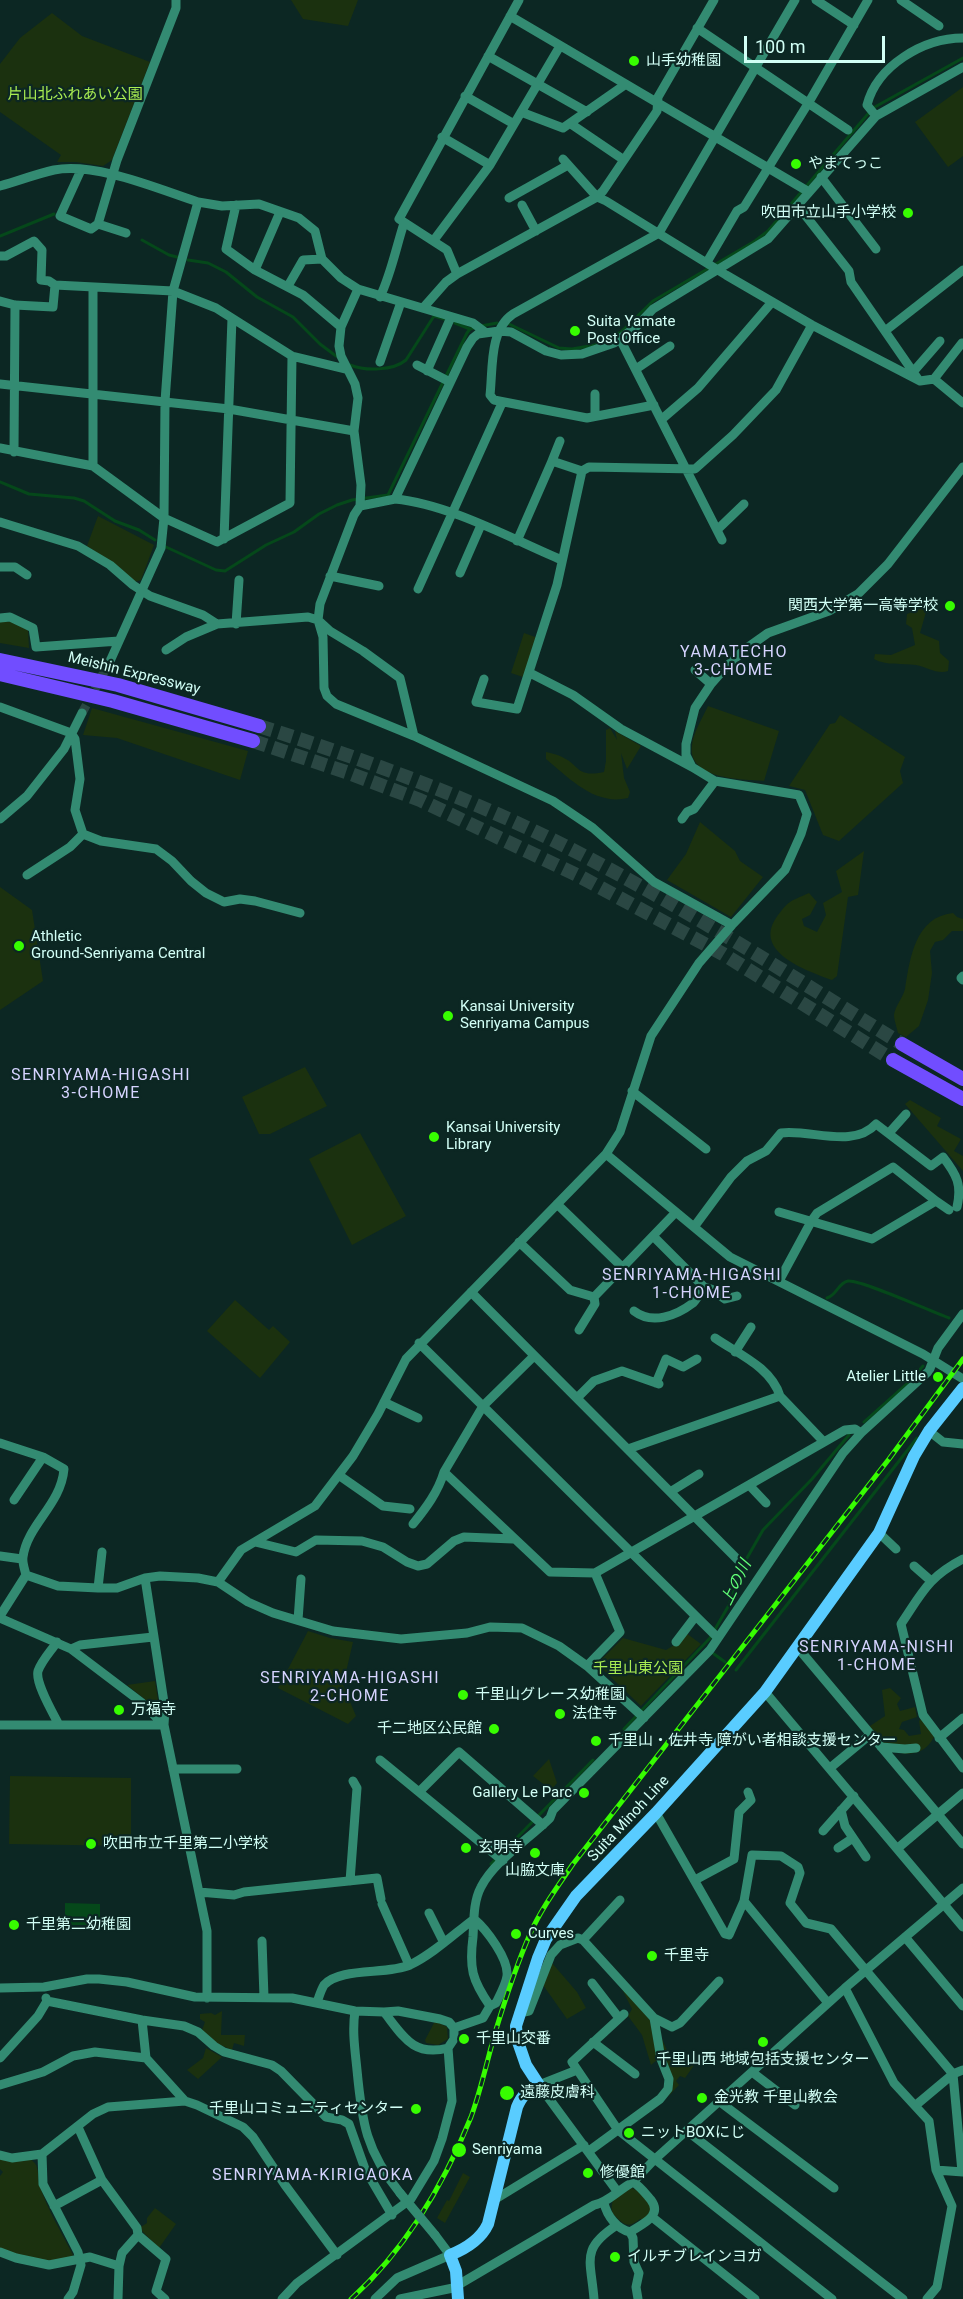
<!DOCTYPE html>
<html>
<head>
<meta charset="utf-8">
<style>
  body { margin:0 }
  #map { position:relative; width:963px; height:2299px; overflow:hidden; background:#0c2723; font-family:Roboto,sans-serif }
  canvas { display:block }
  .scale { position:absolute; left:744px; top:36px; width:141px; height:27px; box-sizing:border-box; border:3px solid #d2fff6; border-top:0; padding-left:8px; font-size:18px; line-height:21px; white-space:nowrap; color:#d2fff6; -webkit-text-stroke:4px #0c2723; paint-order:stroke }
</style>
</head>
<body>
<div id="map">
<canvas width="963" height="2299"></canvas>
<div class="scale">100 m</div>
</div>
<script>
const context = document.querySelector('canvas').getContext('2d');
context.lineJoin = 'round';
function fill(path, color) { context.fillStyle = color; context.fill(path, 'evenodd'); }
function strokePath(path, color, width, dash) { context.strokeStyle = color; context.lineWidth = width; context.lineCap = dash ? 'butt' : 'round'; context.setLineDash(dash || []); context.stroke(path); }
function write(font, color, halo, rows, align = 'center') {
  context.font = font + ' Roboto,"Noto Sans JP",sans-serif'; context.lineWidth = 4.5; context.setLineDash([]); context.textBaseline = 'middle'; context.strokeStyle = halo; context.fillStyle = color; for (const [text, x, y, turn = 0] of rows) {
    context.save(); context.translate(x, y); context.rotate((+turn || 0) * Math.PI / 180); context.textAlign = isNaN(turn) ? turn : align; if (halo) context.strokeText(text, 0, 0); context.fillText(text, 0, 0); context.restore();
  }
}
fill(new Path2D(`
  M 291,0 L 358,0 L 348,26 L 303,19 Z
  M 52,13 L 82,36 L 150,62 L 112,160 L 103,166 L 76,162 L 57,162 L 61,155 L 0,112 L 0,64 L 20,38 Z
  M 963,87 L 963,156 L 948,167 L 915,122 Z
  M 98,516 L 154,545 L 141,580 L 135,582 L 119,567 L 87,546 Z
  M 922,608 L 926,612 L 920,633 L 939,641 L 940,653 L 949,661 L 948,671 C 938,675 927,667 916,665 C 903,663 886,666 874,659 L 875,654 L 891,655 L 915,645 L 912,628 L 906,624 L 907,614 Z
  M 0,621 L 11,622 L 28,630 L 29,648 L 0,643 Z
  M 524,633 L 538,638 L 527,672 L 523,677 L 511,673 Z
  M 708,706 L 779,731 L 764,781 C 742,779 687,780 692,745 C 693,733 703,717 708,706 Z
  M 92,708 L 248,751 L 240,780 L 117,738 L 83,735 Z
  M 840,715 L 905,757 L 900,771 L 903,783 L 839,841 L 823,835 L 805,790 L 789,786 L 830,724 L 835,723 Z
  M 610,728 L 617,740 L 615,731 L 641,746 L 627,769 L 621,753 L 624,778 L 630,792 L 628,798 C 595,806 569,778 546,759 L 546,752 C 550,753 556,754 560,756 C 581,765 575,778 604,772 L 606,761 L 606,730 Z
  M 700,822 L 735,851 L 740,861 L 763,877 L 731,917 L 667,880 L 686,854 Z
  M 864,851 L 858,895 L 848,897 L 837,976 L 832,980 C 807,971 753,952 776,918 C 789,900 789,902 809,893 L 817,902 L 810,915 L 802,919 L 804,926 L 817,932 L 826,915 L 823,903 L 842,892 L 836,871 Z
  M 0,887 L 32,910 L 43,981 L 0,1010 Z
  M 953,913 L 957,917 L 963,919 L 963,931 L 952,931 L 943,940 L 935,942 L 930,951 L 932,973 L 928,1000 L 919,1026 L 906,1037 L 898,1033 C 897,1028 894,1020 894,1015 C 895,1006 903,998 905,989 C 910,958 915,917 953,913 Z
  M 305,1067 L 327,1106 L 270,1134 L 259,1134 L 242,1097 Z
  M 910,1100 L 941,1118 L 937,1126 L 961,1139 L 954,1151 L 963,1156 L 963,1171 L 905,1104 Z
  M 360,1133 L 406,1216 L 352,1245 L 309,1159 Z
  M 235,1300 L 269,1330 L 273,1326 L 290,1342 L 260,1378 L 207,1331 Z
  M 308,1631 L 330,1638 L 353,1642 L 343,1685 L 356,1716 L 348,1724 L 278,1688 Z
  M 686,1633 L 701,1644 L 641,1706 L 597,1664 L 623,1638 L 666,1650 L 679,1642 Z
  M 155,1681 L 159,1706 L 157,1709 L 127,1685 Z
  M 890,1688 L 901,1698 L 897,1704 L 900,1711 L 915,1707 L 917,1717 L 902,1722 L 899,1729 L 904,1730 L 909,1736 L 921,1734 L 919,1721 L 923,1717 L 934,1737 C 921,1762 894,1755 874,1742 L 870,1726 L 885,1716 L 882,1690 Z
  M 549,1759 L 557,1783 L 551,1790 L 533,1776 Z
  M 10,1776 L 131,1778 L 131,1846 L 9,1844 Z
  M 552,1963 L 577,1992 L 586,2008 L 567,2019 L 543,1985 Z
  M 620,1985 L 650,2020 L 657,2060 L 651,2065 L 642,2035 L 628,2016 L 632,2009 Z
  M 222,2011 L 221,2035 L 245,2035 L 244,2046 L 234,2043 L 232,2050 L 216,2043 L 202,2030 L 205,2022 L 200,2019 L 200,2014 L 211,2013 L 215,2015 Z
  M 435,2021 L 447,2027 L 448,2039 L 438,2045 L 426,2043 L 425,2040 Z
  M 660,2035 L 674,2065 L 695,2064 L 685,2078 L 680,2076 L 676,2081 L 679,2085 L 668,2097 L 671,2092 Z
  M 206,2048 L 222,2057 L 198,2079 L 187,2070 L 203,2058 Z
  M 28,2158 C 42,2165 36,2174 40,2186 C 47,2209 62,2233 73,2255 L 71,2258 C 44,2264 25,2260 0,2248 L 0,2176 L 3,2172 L 0,2169 L 0,2159 Z
  M 463,2173 L 470,2177 L 445,2223 L 437,2218 L 447,2200 L 449,2201 Z
  M 632,2188 L 640,2192 L 654,2211 L 644,2220 L 640,2219 C 628,2229 624,2225 613,2214 C 608,2200 619,2191 632,2188 Z
  M 155,2208 L 176,2224 L 159,2248 L 139,2228 L 147,2223 L 147,2218 Z`), '#1b310f');
fill(new Path2D(`
  M 65,1903 L 100,1904 L 100,1925 L 65,1925 Z`), '#05481a');
strokePath(new Path2D(`
  M 0,236 L 54,214
  M 142,240 L 169,255 L 177,257
  M 188,260 L 208,263 L 226,272 L 257,297 L 293,317 L 320,344 L 336,356
  M 455,323 L 470,329
  M 509,324 L 559,348 L 572,349 L 595,345 L 621,332 L 653,301 L 755,241 L 768,231 L 873,108 L 963,58
  M 481,326 L 497,323
  M 350,365 C 365,371 393,371 406,360 L 434,316 L 444,319
  M 0,482 L 29,494 L 74,498 L 84,501 L 115,521 L 139,530 L 155,540
  M 166,547 L 216,570 L 225,571 L 266,545 L 294,532 L 319,514 L 337,505 L 352,500 L 388,495 L 467,333 L 470,329 L 474,328
  M 827,1298 C 837,1295 838,1283 848,1281 C 860,1279 932,1312 949,1318
  M 864,1422 L 910,1381 L 923,1366
  M 714,1654 L 725,1662
  M 736,1670 L 917,1438
  M 624,1729 L 710,1638 L 729,1605 L 743,1565 L 763,1530 L 812,1479 L 849,1435
  M 491,1864 L 593,1760`), '#05481a', 3);
strokePath(new Path2D(`
  M 82,713 L 111,659`), '#2a4743', 9, [9, 4.5]);
strokePath(new Path2D(`
  M 259,726 C 373,762 484,803 590,859 C 697,915 799,981 902,1044
  M 253,741 L 346,772 L 420,800 L 579,876 L 723,954 L 893,1060`), '#2a4743', 14, [14, 7]);
strokePath(new Path2D(`
  M 816,0 L 854,25
  M 901,0 L 939,26
  M 510,16 L 809,192
  M 697,28 L 848,130
  M 488,56 L 587,112
  M 465,96 L 514,124
  M 521,112 L 563,128 L 626,84
  M 876,116 L 867,105 C 877,66 923,38 963,38
  M 571,124 L 624,160
  M 442,137 L 490,165
  M 563,159 L 597,197 L 603,191 L 657,111 L 658,97 L 714,0
  M 81,170 L 60,216 L 91,229 L 98,224 L 117,160 L 176,8 L 176,0
  M 821,177 L 876,249
  M 0,186 C 18,181 36,174 54,170 C 96,162 158,189 198,202 L 173,291 L 165,401 L 164,518 L 161,548 L 111,659
  M 509,198 L 568,165
  M 198,202 L 222,206 L 259,204 L 299,218 L 315,231 L 322,259 L 341,278 L 358,289 L 473,323 L 485,332
  M 236,205 L 226,249 L 255,270 L 303,295 L 341,327
  M 522,205 L 536,231
  M 798,206 L 849,271 L 851,282 L 918,379
  M 98,224 L 126,233
  M 434,240 L 490,165 L 560,46
  M 0,256 L 6,256 L 34,241 L 42,250 L 41,280 L 49,281 L 55,285
  M 707,262 L 737,211 L 744,207 L 809,102 L 868,0
  M 255,270 L 280,212
  M 457,274 L 447,250 L 399,219 L 519,0
  M 288,286 L 303,260 L 322,259
  M 358,289 L 341,327 L 339,346 L 341,356 L 355,384 L 358,398 L 354,431 L 361,485 L 360,506
  M 380,297 C 391,274 396,248 404,223
  M 0,301 L 15,305 L 53,307 L 55,285 L 173,291 L 216,308 L 292,356 L 346,369
  M 423,308 L 446,282 L 457,274 L 597,197 L 606,201 L 726,275 L 812,325 L 920,381 L 934,379 L 963,403
  M 885,331 L 963,270
  M 620,339 L 722,540
  M 380,362 L 401,302
  M 417,365 L 450,382
  M 636,369 L 670,346
  M 427,371 L 451,317
  M 913,372 L 940,341
  M 934,379 L 962,343
  M 0,384 L 229,409 L 354,431
  M 595,394 L 595,416
  M 654,405 L 587,418 L 494,400 L 490,395 C 493,369 489,330 513,314 L 659,233 L 795,0
  M 662,419 L 698,388 L 772,302
  M 0,448 L 93,466 L 164,518 L 217,542 L 290,503 L 292,356
  M 14,452 L 15,305
  M 552,461 L 560,441
  M 93,466 L 93,288
  M 395,499 C 449,504 512,539 562,560
  M 0,522 L 78,546 L 110,565 L 133,585 L 150,596 L 203,615 L 217,624 L 308,617 L 318,620 L 330,631 L 363,651 L 400,678 L 414,736
  M 718,529 L 744,504
  M 224,539 L 232,318
  M 517,541 L 552,461 L 582,471 L 589,467 L 695,469 L 733,435 L 776,390 L 812,325
  M 0,567 L 15,567 L 27,575
  M 460,573 L 481,525
  M 330,576 L 379,586
  M 418,589 L 502,403
  M 0,618 L 10,617 L 33,628 L 36,647 L 119,641
  M 236,624 L 239,580
  M 166,650 L 186,637 L 217,624
  M 695,670 L 711,684
  M 530,673 L 573,695 L 621,729 L 692,767
  M 484,679 L 476,702 L 517,709 L 557,585 L 582,471
  M 0,707 L 71,733 L 75,739 L 80,779 L 75,810 L 83,834 L 101,841 L 156,849 L 172,861 L 191,881 L 206,893 L 224,902 L 240,899 L 255,901 L 300,913
  M 0,819 L 27,796 L 64,749 L 82,713
  M 682,819 L 687,812 L 694,809 L 715,781
  M 27,875 L 70,847 L 83,834
  M 732,925 L 654,882 L 593,828 L 553,801 L 414,736 L 336,704 L 327,696 L 324,688 L 323,637 L 318,620 L 320,604 L 354,515 L 360,506 L 395,499 L 467,347 L 473,338 L 478,334 L 499,331 L 511,332 L 546,351 L 561,355 L 582,354 L 614,343 L 636,327 L 653,309 L 768,239 L 876,116 L 963,67
  M 963,976 L 961,978 L 963,980
  M 632,1091 L 706,1149
  M 889,1133 L 906,1114
  M 606,1154 L 730,1257 L 923,1354 L 963,1379
  M 936,1201 L 949,1210
  M 557,1204 L 622,1267
  M 694,1227 L 731,1177 L 747,1161 L 766,1151 L 781,1133 C 811,1129 853,1149 876,1124 L 931,1166 L 943,1157 C 957,1175 962,1185 957,1207
  M 519,1242 L 570,1290 L 594,1297 L 676,1212
  M 779,1281 L 812,1220 L 817,1213 L 893,1167 L 936,1201 L 872,1239 L 779,1212
  M 704,1287 L 711,1289 L 725,1299 L 737,1296
  M 471,1292 L 738,1560
  M 634,1311 C 652,1325 676,1316 693,1303 C 697,1299 701,1292 704,1287 L 653,1236
  M 579,1330 L 595,1304 L 594,1297
  M 715,1338 C 738,1354 771,1367 780,1396
  M 419,1343 L 718,1638
  M 735,1352 L 751,1327
  M 534,1356 L 483,1406 L 444,1472 L 550,1572 L 595,1573 L 845,1430 L 855,1429 L 861,1433
  M 656,1383 L 666,1359 L 683,1367 L 697,1359
  M 577,1398 L 594,1381 L 622,1371 L 659,1384
  M 384,1402 L 418,1418
  M 929,1431 L 943,1442 L 963,1444
  M 0,1443 L 43,1457 L 64,1469 C 61,1505 27,1525 23,1557 C 22,1563 25,1570 26,1575 L 58,1586 L 98,1588 L 117,1588 L 145,1578 L 160,1576 L 198,1578 L 218,1582 L 248,1602 L 273,1613 L 333,1631 L 401,1639 L 467,1633 L 490,1627 L 522,1628 L 559,1646 L 587,1666 L 644,1718
  M 628,1449 L 780,1396 L 824,1442
  M 340,1476 L 383,1506 L 410,1509
  M 749,1485 L 766,1503
  M 670,1492 L 699,1474
  M 14,1500 L 43,1457
  M 413,1524 C 426,1508 438,1492 444,1472
  M 879,1533 L 896,1549
  M 255,1542 L 296,1552 L 316,1540 L 362,1541 L 383,1547 L 407,1562 L 418,1566 L 427,1564 L 454,1541 L 464,1537 L 513,1539
  M 0,1556 L 22,1559
  M 963,1559 C 928,1577 922,1593 901,1624 L 923,1715 L 963,1768
  M 914,1566 L 930,1580
  M 145,1578 L 165,1709 L 164,1725 L 207,1931 L 207,1998
  M 218,1582 L 241,1550 L 315,1506 L 353,1456 L 378,1414 L 406,1359 L 606,1154 L 620,1132 L 651,1036 L 699,963 L 732,925 L 785,870 L 801,834 L 807,814 L 799,795 L 715,781 L 692,767 L 686,755 L 686,744 L 695,708 L 711,684 L 725,668 L 744,650 L 768,633 L 829,611 L 858,594 L 888,564 L 963,467
  M 98,1588 L 102,1552
  M 0,1616 L 26,1575
  M 0,1618 L 71,1649 L 141,1702 L 164,1725
  M 298,1620 L 301,1579
  M 57,1642 C 51,1651 42,1660 38,1671 C 35,1683 53,1713 59,1725
  M 676,1642 L 695,1617
  M 798,1648 L 963,1844
  M 71,1649 L 80,1645 L 153,1637
  M 587,1666 L 620,1632 L 595,1573
  M 765,1692 L 963,1927
  M 0,1725 L 164,1725
  M 939,1738 L 963,1718
  M 881,1747 L 905,1749 L 916,1748
  M 380,1760 L 503,1861
  M 830,1768 L 871,1734
  M 173,1769 L 237,1769
  M 419,1792 L 459,1752 L 543,1825
  M 841,1810 L 845,1826 L 866,1857
  M 656,1813 L 725,1934 L 729,1935 L 744,1901 L 752,1855 L 781,1856 L 798,1867 L 800,1873 L 790,1903 L 806,1923 L 831,1929 L 953,2074 L 962,2172
  M 823,1831 L 854,1796
  M 838,1848 L 853,1838
  M 898,1848 L 963,1793
  M 695,1880 L 734,1859 L 739,1812 L 751,1800 L 748,1792
  M 350,1881 L 357,1788 L 353,1781
  M 199,1892 L 234,1895 L 244,1892 L 377,1878 L 381,1899
  M 744,1901 L 828,2003
  M 382,1904 L 409,1965
  M 429,1913 L 443,1941
  M 905,1937 L 963,2006
  M 583,1940 L 620,1900
  M 262,1941 L 264,1997
  M 592,1983 L 619,2018
  M 0,1988 L 44,1987 L 87,1979 L 99,1979 L 127,1982 L 195,1997 L 292,1998 L 355,2011 L 384,2012
  M 845,1988 L 894,2083 L 929,2121 L 936,2170 L 952,2206 L 937,2287 L 927,2299
  M 47,2001 L 142,2020 L 184,2026 L 198,2032 L 214,2046 L 224,2052 L 272,2065 L 281,2071 L 326,2117 L 342,2120 L 349,2124 L 365,2169 L 392,2215
  M 317,2002 C 319,1997 321,1990 324,1985 C 340,1967 387,1975 410,1965 C 433,1954 454,1934 474,1919 C 486,1929 509,1959 507,1976 C 506,1984 500,1995 496,2003 L 490,2006
  M 355,2011 C 352,2031 355,2050 357,2070 C 362,2123 366,2151 400,2193
  M 519,2013 L 529,2011 L 551,1955 L 560,1945 L 578,1938 L 583,1940 L 654,2018 L 672,2027 L 680,2023 L 719,1981
  M 624,2014 L 572,2062 L 618,2130 L 832,2299
  M 142,2020 L 146,2058 L 185,2101
  M 454,2028 L 483,2018 L 490,2006 C 472,1980 469,1968 473,1937 C 474,1921 473,1902 481,1887 C 494,1861 529,1839 550,1818 L 553,1810 L 710,1650 L 843,1453 L 861,1433 L 929,1371 L 938,1348 L 963,1314
  M 593,2042 L 635,2074
  M 0,2058 L 38,2016 L 47,2001 L 46,1998
  M 577,2070 L 539,2085 L 617,2191
  M 752,2072 L 795,2105
  M 0,2085 L 43,2072 L 73,2056 L 95,2052 L 146,2058
  M 720,2102 L 834,2188
  M 916,2105 L 953,2074 L 963,2070
  M 78,2127 L 102,2180 L 137,2228 L 138,2235 L 166,2259 L 156,2291 L 165,2299
  M 687,2131 L 903,2299
  M 589,2151 L 660,2099 L 668,2089 L 669,2079 L 661,2059 L 654,2018
  M 0,2155 L 12,2158 L 42,2154
  M 936,2170 L 963,2172
  M 633,2182 L 654,2160 L 845,1988 L 963,1888
  M 494,2200 L 584,2145
  M 54,2206 L 102,2180
  M 652,2217 L 755,2299
  M 630,2232 L 633,2238 L 634,2262 L 639,2273 L 636,2287 L 638,2299
  M 0,2252 L 16,2258 L 49,2265 L 90,2257 L 119,2266 L 118,2299
  M 119,2266 L 122,2253 L 138,2235
  M 68,2299 L 73,2292 L 81,2265 L 78,2252 L 43,2184 L 42,2154 L 93,2114 L 108,2107 L 185,2101 L 197,2105 L 243,2127 L 253,2137 L 285,2185 L 337,2255
  M 282,2299 L 297,2283 L 411,2199 L 434,2161 L 442,2139 L 452,2101 L 448,2048 L 454,2039 L 454,2028 L 449,2022 L 440,2019 L 398,2011 L 384,2012 C 403,2036 413,2057 448,2048
  M 375,2299 L 397,2278 L 450,2255 L 435,2235
  M 400,2299 L 453,2288 L 594,2205 C 607,2203 620,2189 633,2182 C 641,2187 645,2193 651,2200 C 663,2216 642,2224 630,2232 C 617,2229 607,2216 604,2203
  M 594,2299 C 591,2260 580,2249 617,2225`), '#338b72', 9);
strokePath(new Path2D(`
  M 458,2299 L 456,2271 L 450,2255 C 465,2249 481,2239 488,2224 L 517,2107 C 522,2095 528,2090 539,2085 L 526,2065 L 517,2039 L 516,2026 L 538,1958 L 546,1939 L 576,1896 L 656,1813 L 765,1692 L 879,1533 L 914,1456 L 929,1431 L 963,1388`), '#59ccff', 12);
strokePath(new Path2D(`
  M 0,660 L 118,685 L 259,726
  M 0,674 L 113,701 L 253,741
  M 902,1044 L 963,1079
  M 893,1060 L 963,1099`), '#714dff', 14);
const rail = new Path2D(`
  M 351,2299 C 405,2250 444,2184 471,2117 C 481,2090 487,2061 495,2033 C 505,2000 516,1966 530,1934 C 541,1909 558,1886 573,1864 L 889,1459 L 963,1359`);
strokePath(rail, '#37fd00', 5);
strokePath(rail, '#0c2723', 3, [9]);
strokePath(new Path2D(`
  M 400,2193 L 435,2235`), '#338b72', 9);
for (const [x, y, r, color] of [
  [634,61,6,"#37fd00"],
  [796,164,6,"#37fd00"],
  [908,213,6,"#37fd00"],
  [575,331,6,"#37fd00"],
  [950,606,6,"#37fd00"],
  [19,946,6,"#37fd00"],
  [448,1016,6,"#37fd00"],
  [434,1137,6,"#37fd00"],
  [938,1377,6,"#37fd00"],
  [463,1695,6,"#37fd00"],
  [119,1710,6,"#37fd00"],
  [560,1714,6,"#37fd00"],
  [494,1729,6,"#37fd00"],
  [596,1741,6,"#37fd00"],
  [584,1793,6,"#37fd00"],
  [91,1844,6,"#37fd00"],
  [466,1848,6,"#37fd00"],
  [535,1853,6,"#37fd00"],
  [14,1925,6,"#37fd00"],
  [516,1934,6,"#37fd00"],
  [652,1956,6,"#37fd00"],
  [464,2039,6,"#37fd00"],
  [763,2042,6,"#37fd00"],
  [507,2093,8,"#37fd00"],
  [702,2098,6,"#37fd00"],
  [416,2109,6,"#37fd00"],
  [629,2133,6,"#37fd00"],
  [459,2150,8,"#37fd00"],
  [588,2173,6,"#37fd00"],
  [615,2257,6,"#37fd00"]
]) { const dot = new Path2D(); dot.arc(x, y, r, 0, 2 * Math.PI); context.fillStyle = color; context.fill(dot); strokePath(dot, '#0c2723', 2); }
write('15px', '#d2fff6', '#0c2723', [
  ["山手幼稚園",646,61],
  ["やまてっこ",808,164],
  ["吹田市立山手小学校",896,213,"right"],
  ["Suita Yamate",587,322],
  ["Post Office",587,339],
  ["関西大学第一高等学校",938,606,"right"],
  ["Athletic",31,937],
  ["Ground-Senriyama Central",31,954],
  ["Kansai University",460,1007],
  ["Senriyama Campus",460,1024],
  ["Kansai University",446,1128],
  ["Library",446,1145],
  ["Atelier Little",926,1377,"right"],
  ["千里山グレース幼稚園",475,1695],
  ["万福寺",131,1710],
  ["法住寺",572,1714],
  ["千二地区公民館",482,1729,"right"],
  ["千里山・佐井寺 障がい者相談支援センター",608,1741],
  ["Gallery Le Parc",572,1793,"right"],
  ["吹田市立千里第二小学校",103,1844],
  ["玄明寺",478,1848],
  ["山脇文庫",535,1871,"center"],
  ["千里第二幼稚園",26,1925],
  ["Curves",528,1934],
  ["千里寺",664,1956],
  ["千里山交番",476,2039],
  ["千里山西 地域包括支援センター",763,2060,"center"],
  ["遠藤皮膚科",520,2093],
  ["金光教 千里山教会",714,2098],
  ["千里山コミュニティセンター",404,2109,"right"],
  ["ニットBOXにじ",641,2133],
  ["Senriyama",472,2150],
  ["修優館",600,2173],
  ["イルチブレインヨガ",627,2257]
], 'left');
write('15px', '#a9ec52', '#0c2723', [
  ["片山北ふれあい公園",75,95],
  ["千里山東公園",638,1669]
]);
write('15px', '#d2fff6', '#0c2723', [
  ["Meishin Expressway",134,674,14],
  ["Suita Minoh Line",629,1819,-47]
]);
context.letterSpacing = '1.5px';
write('16px', '#d6d4ff', '#0c2723', [
  ["YAMATECHO",734,653],
  ["3-CHOME",734,671],
  ["SENRIYAMA-HIGASHI",101,1076],
  ["3-CHOME",101,1094],
  ["SENRIYAMA-HIGASHI",692,1276],
  ["1-CHOME",692,1294],
  ["SENRIYAMA-NISHI",877,1648],
  ["1-CHOME",877,1666],
  ["SENRIYAMA-HIGASHI",350,1679],
  ["2-CHOME",350,1697],
  ["SENRIYAMA-KIRIGAOKA",313,2176]
]);
context.letterSpacing = '0px';
write('italic 16px', '#60ff77', '#0c2723', [
  ["上の川",737,1583,-64]
]);
</script>
</body>
</html>
